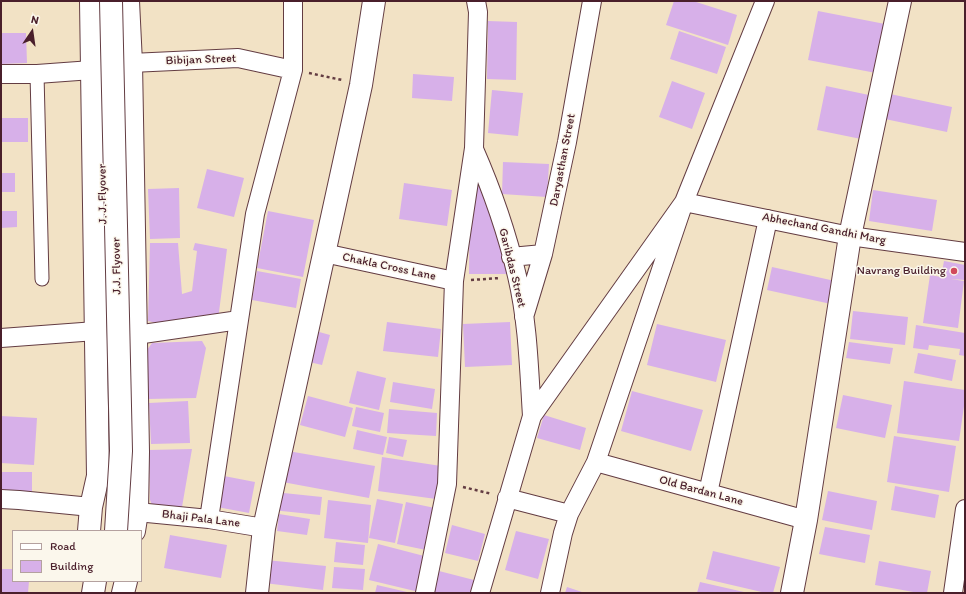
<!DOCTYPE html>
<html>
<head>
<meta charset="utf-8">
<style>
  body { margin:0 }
  #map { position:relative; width:966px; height:594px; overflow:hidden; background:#f2e2c5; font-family:Itim,sans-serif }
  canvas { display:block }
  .frame { position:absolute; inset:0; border:2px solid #4a1f2b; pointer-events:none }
  .legend { position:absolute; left:12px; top:530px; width:130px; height:52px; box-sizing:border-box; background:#fbf7ec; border:1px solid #b4a19f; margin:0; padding:5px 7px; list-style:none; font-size:12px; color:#4a1f2b }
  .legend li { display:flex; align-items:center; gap:8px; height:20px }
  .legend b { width:20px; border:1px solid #b4a19f }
  .north { position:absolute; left:12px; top:12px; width:40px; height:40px; -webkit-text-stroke:3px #fbf7ec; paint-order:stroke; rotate:13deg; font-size:11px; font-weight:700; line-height:16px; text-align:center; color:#4a1f2b }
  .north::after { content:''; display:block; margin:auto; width:14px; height:18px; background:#4a1f2b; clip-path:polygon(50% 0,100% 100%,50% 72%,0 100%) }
</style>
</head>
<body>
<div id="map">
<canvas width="966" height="594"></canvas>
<div class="frame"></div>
<ul class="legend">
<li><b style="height:5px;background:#fff"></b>Road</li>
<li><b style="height:11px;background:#d7b0e9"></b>Building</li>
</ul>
<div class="north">N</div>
</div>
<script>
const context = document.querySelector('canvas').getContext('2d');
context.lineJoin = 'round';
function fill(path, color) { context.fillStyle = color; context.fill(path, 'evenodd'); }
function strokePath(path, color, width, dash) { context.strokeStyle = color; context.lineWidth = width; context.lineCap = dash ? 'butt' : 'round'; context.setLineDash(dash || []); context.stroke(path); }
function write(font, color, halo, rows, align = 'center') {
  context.font = font + ' Itim,sans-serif'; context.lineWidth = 3; context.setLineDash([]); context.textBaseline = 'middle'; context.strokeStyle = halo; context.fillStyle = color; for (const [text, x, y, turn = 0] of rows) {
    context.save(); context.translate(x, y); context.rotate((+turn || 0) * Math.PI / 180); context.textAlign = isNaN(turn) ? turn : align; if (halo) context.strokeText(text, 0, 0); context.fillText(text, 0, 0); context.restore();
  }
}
fill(new Path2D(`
  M 674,1 L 693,1 L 737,15 L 728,45 L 666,25 Z
  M 818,11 L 885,24 L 876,73 L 808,60 Z
  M 488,21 L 517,22 L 516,80 L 487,79 Z
  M 679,31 L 726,47 L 717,74 L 670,59 Z
  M 1,33 L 26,33 L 27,63 L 1,64 Z
  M 413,74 L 454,77 L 452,101 L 412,98 Z
  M 672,81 L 705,93 L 692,129 L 659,117 Z
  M 826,86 L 869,95 L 861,139 L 817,130 Z
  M 492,90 L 523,93 L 518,136 L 488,133 Z
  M 890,94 L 952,107 L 947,132 L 885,119 Z
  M 1,118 L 28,118 L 28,142 L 1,142 Z
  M 503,162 L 549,164 L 547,197 L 502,194 Z
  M 207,169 L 244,178 L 234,217 L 197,208 Z
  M 1,173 L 15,173 L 15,192 L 1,192 Z
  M 404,183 L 452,190 L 447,226 L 399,219 Z
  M 470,185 L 483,185 L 508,274 L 469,274 Z
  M 179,188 L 180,238 L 150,239 L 148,189 Z
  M 873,190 L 937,200 L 932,231 L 869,221 Z
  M 1,211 L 17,211 L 17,227 L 1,228 Z
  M 268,211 L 314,220 L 303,277 L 257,268 Z
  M 150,243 L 178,243 L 182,294 L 192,291 L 197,251 L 193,250 L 195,243 L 227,249 L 218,320 L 160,324 L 148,321 Z
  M 944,261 L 965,265 L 965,280 L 951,279 L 964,281 L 958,328 L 923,323 L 930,275 L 941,277 Z
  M 772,267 L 835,281 L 831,304 L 767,290 Z
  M 257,271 L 301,279 L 296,308 L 252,300 Z
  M 853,311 L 908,317 L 905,345 L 850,339 Z
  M 387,322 L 441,329 L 438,357 L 383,351 Z
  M 510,322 L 512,365 L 465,367 L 463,324 Z
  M 657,324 L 726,340 L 716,382 L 647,365 Z
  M 916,325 L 965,333 L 965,356 L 959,355 L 960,349 L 929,345 L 928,350 L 913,348 Z
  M 312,330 L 330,335 L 322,365 L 305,361 Z
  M 202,341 L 206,348 L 196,398 L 148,399 L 147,350 L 152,343 Z
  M 849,342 L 893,348 L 890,364 L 846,358 Z
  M 918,353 L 956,360 L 952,381 L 914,373 Z
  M 357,371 L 386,378 L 379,410 L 349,403 Z
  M 904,381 L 965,390 L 965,399 L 959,441 L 897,433 Z
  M 393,382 L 435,389 L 432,409 L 390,402 Z
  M 632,391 L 703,410 L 691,451 L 621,431 Z
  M 843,395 L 892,405 L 885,438 L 836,428 Z
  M 308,396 L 353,408 L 345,437 L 300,425 Z
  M 188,401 L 190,443 L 151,444 L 149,403 Z
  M 356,407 L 384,413 L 380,432 L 352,426 Z
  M 389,409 L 437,413 L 436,436 L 387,433 Z
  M 544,415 L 586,428 L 580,450 L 537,438 Z
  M 1,416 L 37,418 L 34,465 L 1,463 Z
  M 357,430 L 387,437 L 383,455 L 353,449 Z
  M 894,436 L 956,446 L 949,492 L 887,482 Z
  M 389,437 L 407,440 L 403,457 L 386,453 Z
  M 192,449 L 182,507 L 178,511 L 152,505 L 150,500 L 149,450 Z
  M 282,450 L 375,466 L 369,498 L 277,481 Z
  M 382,457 L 441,466 L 436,499 L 378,491 Z
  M 1,472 L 32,472 L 32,495 L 1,495 Z
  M 224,476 L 255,482 L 249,513 L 217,507 Z
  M 895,486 L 939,495 L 935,518 L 891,510 Z
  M 828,491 L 877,501 L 872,530 L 822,520 Z
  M 274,492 L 322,497 L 320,515 L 272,510 Z
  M 377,499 L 403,504 L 395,543 L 369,538 Z
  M 328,500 L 371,505 L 368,543 L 324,538 Z
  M 406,502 L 435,508 L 426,550 L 397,544 Z
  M 279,514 L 310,519 L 307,535 L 277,531 Z
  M 452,525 L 485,534 L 478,561 L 445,553 Z
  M 825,527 L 870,535 L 865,563 L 819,554 Z
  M 516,531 L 549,539 L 538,579 L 505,570 Z
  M 170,535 L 227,545 L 221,578 L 164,568 Z
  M 336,542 L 365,545 L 363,565 L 334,562 Z
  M 378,544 L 428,557 L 419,592 L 369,580 Z
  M 713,551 L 780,567 L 773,593 L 766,593 L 706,579 Z
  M 266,560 L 326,566 L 323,590 L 264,583 Z
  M 879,561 L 931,571 L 927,593 L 919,593 L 875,585 Z
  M 334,567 L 365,569 L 363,590 L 332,588 Z
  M 1,569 L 13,569 L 13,581 L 29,581 L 28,593 L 1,593 Z
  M 439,571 L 474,580 L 470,593 L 433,593 Z
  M 700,582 L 744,592 L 744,593 L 697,593 Z
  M 377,585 L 407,592 L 407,593 L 375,593 Z
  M 567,587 L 585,593 L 565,593 Z`), '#d7b0e9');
const pedestrian = new Path2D(`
  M 37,74 L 42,279`);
const minor = new Path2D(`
  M 131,63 L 238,58 L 293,70
  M 1,74 L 37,74 L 92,70
  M 474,149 C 492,190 507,233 517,276 C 528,322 529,370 532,416
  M 324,253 L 454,281
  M 511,257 L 543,254
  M 524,317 L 543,254 L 567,142 L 592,1
  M 136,335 L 239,320
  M 1,338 L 96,331
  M 596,462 L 806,520
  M 708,493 L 768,219
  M 507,498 L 569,514
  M 1,499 L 19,500 L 91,507
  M 137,512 L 209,519 L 264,528
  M 209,519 L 255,214 L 293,70 L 293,1
  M 425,593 L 447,484 L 454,281 L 474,148 L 478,12 L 476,1
  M 480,593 L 532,416 L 684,202 L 765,1
  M 550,593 L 563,533 L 569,514 L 596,462 L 684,202 L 850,236 L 965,252
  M 953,593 L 965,509`);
const tertiary = new Path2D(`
  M 257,593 L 264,528 L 361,85 L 374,1
  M 792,593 L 806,520 L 850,236 L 900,1`);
const primary = new Path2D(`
  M 128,1 L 131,63 L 138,452 L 137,512 L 134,531
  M 89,531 L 91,507 L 98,476 L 91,1
  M 93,593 L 95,581
  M 123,593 L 126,581`);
strokePath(pedestrian, '#633c42', 15);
strokePath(minor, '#633c42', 20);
strokePath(tertiary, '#633c42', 24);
strokePath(primary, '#633c42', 24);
strokePath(new Path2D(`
  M 309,73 L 342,80
  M 471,280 L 500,278
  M 463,487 L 492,494`), '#633c42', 2.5, [3, 3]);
strokePath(pedestrian, '#fff', 13);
strokePath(minor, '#fff', 18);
strokePath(tertiary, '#fff', 22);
strokePath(primary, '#fff', 22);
const primaryBridge = new Path2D(`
  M 111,1 L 121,451 L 116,531`);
strokePath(primaryBridge, '#633c42', 24, []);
strokePath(primaryBridge, '#fff', 22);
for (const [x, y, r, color] of [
  [954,271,4,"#d1495b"]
]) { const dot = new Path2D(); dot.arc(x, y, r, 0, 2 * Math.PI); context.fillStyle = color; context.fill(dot); strokePath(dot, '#fbf7ec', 1.5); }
write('12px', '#4a1f2b', '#fbf7ec', [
  ["Bibijan Street",201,60,-2],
  ["Daryasthan Street",563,160,-79],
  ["J. J. Flyover",103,194,-91],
  ["Abhechand Gandhi Marg",824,229,11],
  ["J.J. Flyover",117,266,-91],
  ["Chakla Cross Lane",389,267,12],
  ["Garibdas Street",512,268,76],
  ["Old Bardan Lane",701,491,15],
  ["Bhaji Pala Lane",201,519,7]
]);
write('12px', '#4a1f2b', '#fbf7ec', [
  ["Navrang Building",946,271]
], 'right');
</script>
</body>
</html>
